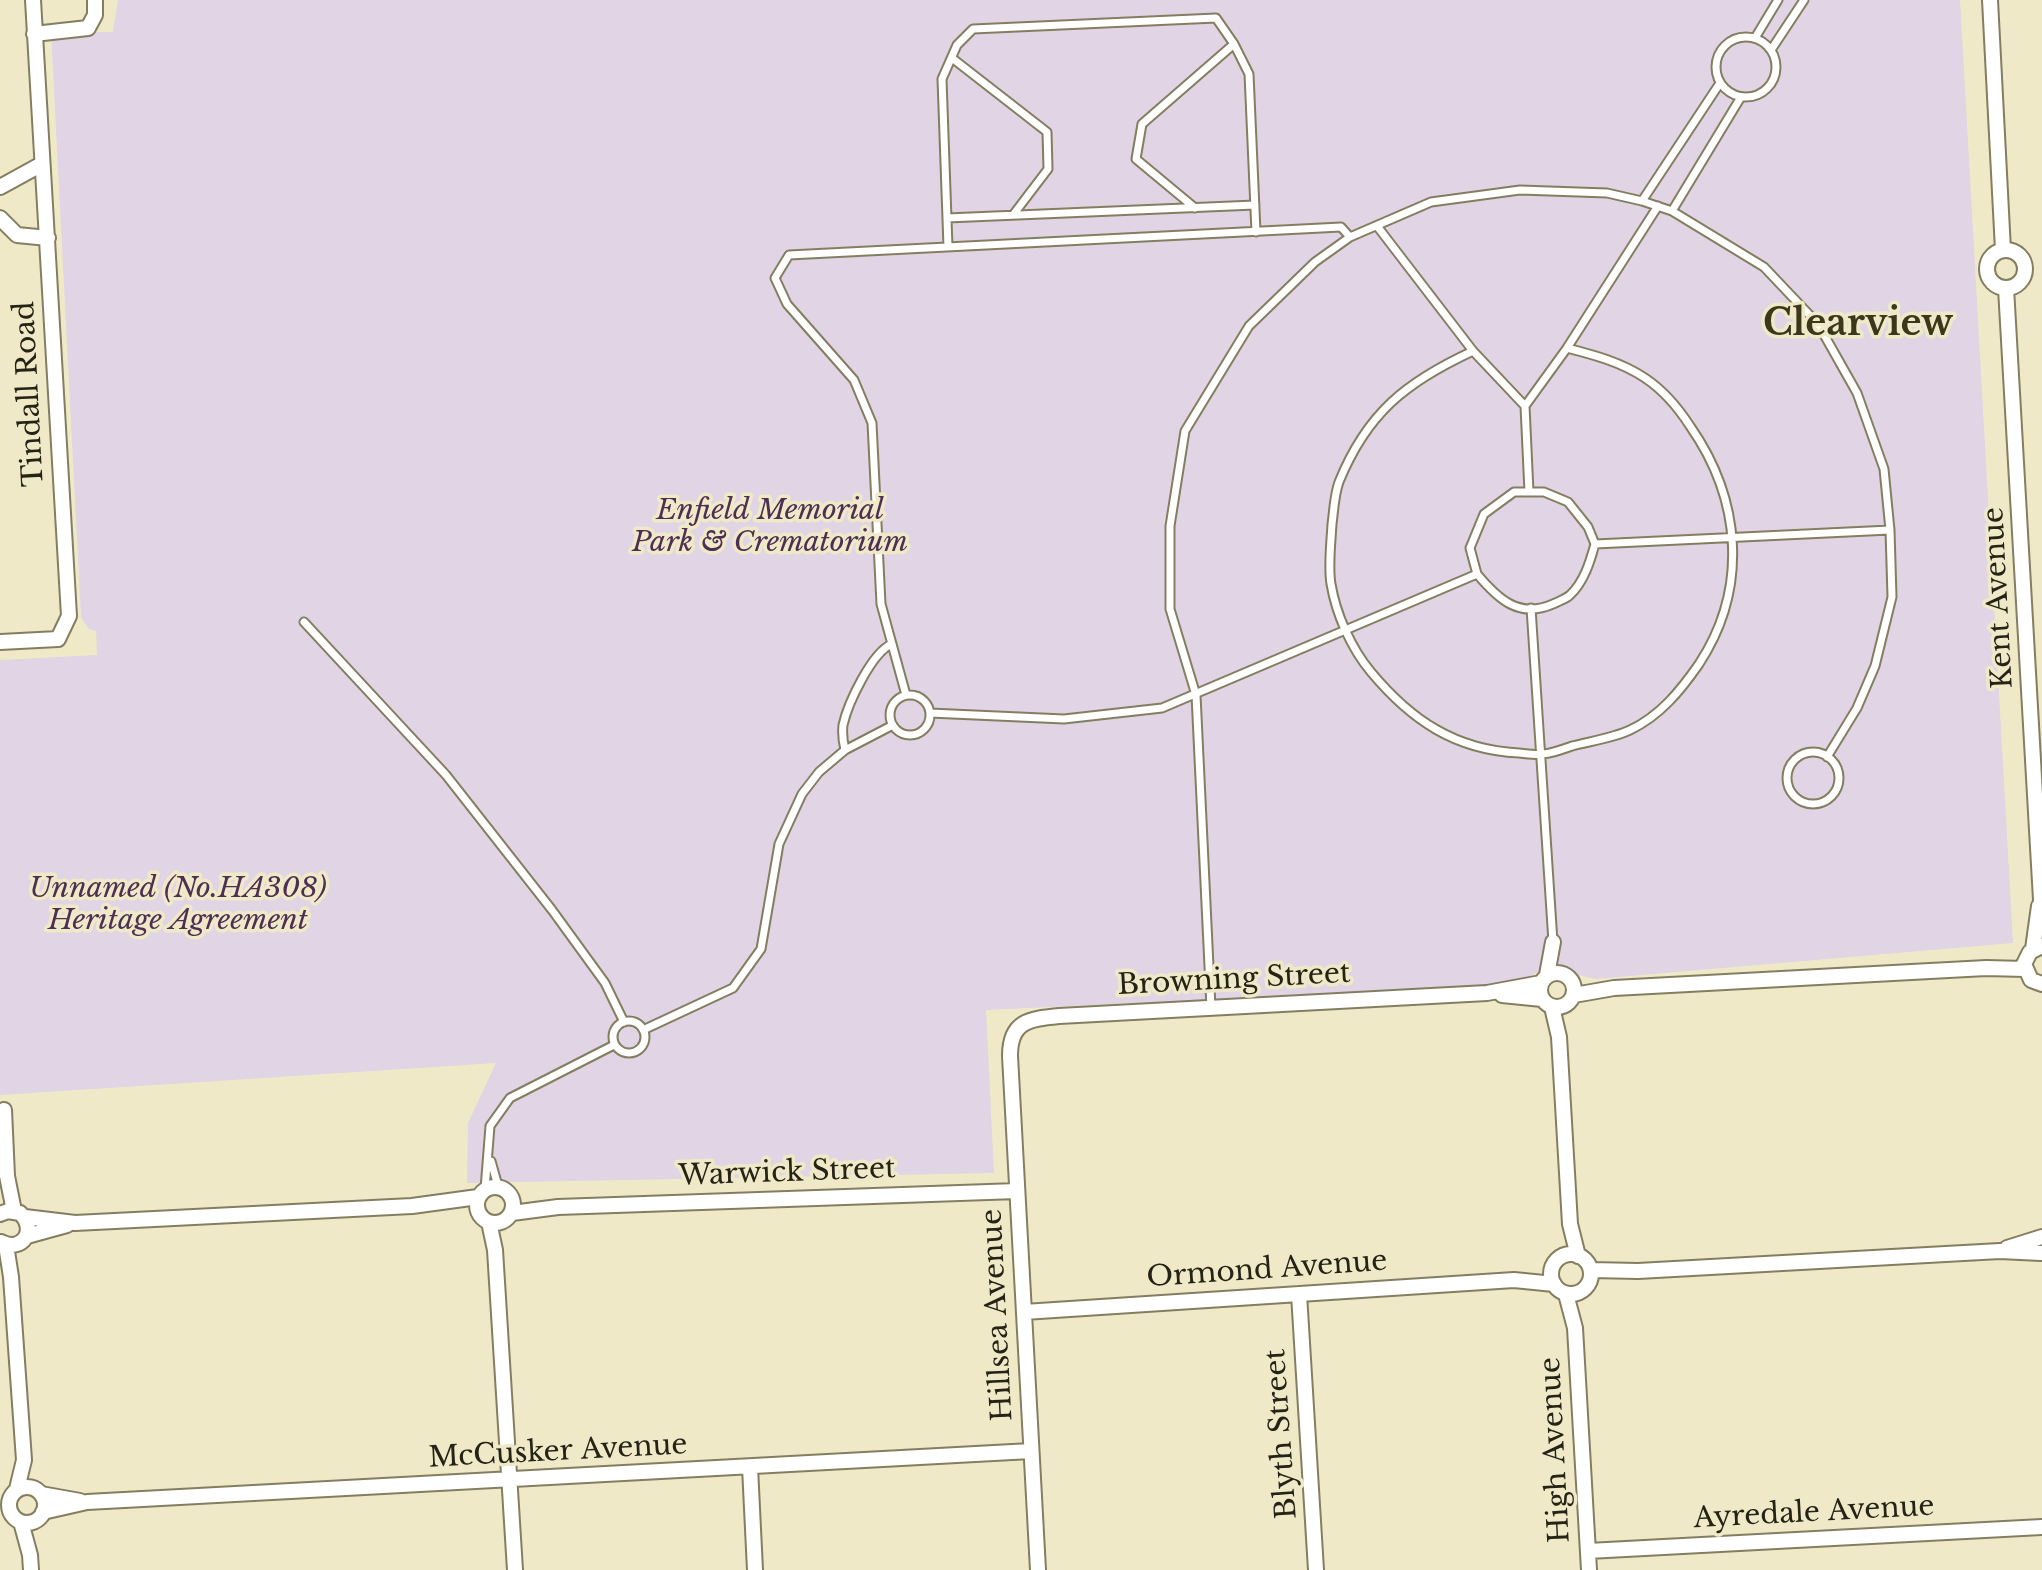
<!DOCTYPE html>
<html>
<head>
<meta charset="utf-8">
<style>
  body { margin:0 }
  canvas { display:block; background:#f0e9c8 }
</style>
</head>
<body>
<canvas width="2042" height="1570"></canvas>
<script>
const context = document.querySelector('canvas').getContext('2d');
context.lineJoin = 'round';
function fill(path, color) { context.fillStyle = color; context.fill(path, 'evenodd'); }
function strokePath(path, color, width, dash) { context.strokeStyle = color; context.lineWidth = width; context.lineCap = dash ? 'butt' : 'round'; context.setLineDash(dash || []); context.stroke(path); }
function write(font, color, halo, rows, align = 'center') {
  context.font = font + ' "Libre Baskerville",serif'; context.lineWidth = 7; context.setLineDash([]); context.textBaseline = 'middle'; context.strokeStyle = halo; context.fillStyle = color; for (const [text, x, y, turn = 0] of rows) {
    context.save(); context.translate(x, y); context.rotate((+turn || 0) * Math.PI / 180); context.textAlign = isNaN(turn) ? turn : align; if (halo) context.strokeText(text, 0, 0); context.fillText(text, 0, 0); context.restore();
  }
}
fill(new Path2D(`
  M 118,0 L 1960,0 L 2013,943 L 1595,979 L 1549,968 L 1505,986 L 986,1010 L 994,1173 L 467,1183 L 468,1123 L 496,1063 L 0,1095 L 0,660 L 97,655 L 96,631 L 89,629 L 81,618 L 51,32 L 113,32 Z`), '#e1d4e4');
const service = new Path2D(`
  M1716 67a30 30 0 1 1 60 0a30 30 0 1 1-60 0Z
  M 1755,38 L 1778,0
  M 1771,50 L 1804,0
  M 952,58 L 1047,132 L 1048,169 L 1013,215
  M 1642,201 L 1720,83
  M 1195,208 L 1136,159 L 1142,124 L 1234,44
  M 1672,211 L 1741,97
  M 947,218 L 1255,205
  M 1377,226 L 1473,351 L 1525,406 L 1567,348 L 1658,206
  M 948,247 L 942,79 L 957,45 L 973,29 L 1216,18 L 1234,44 L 1249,74 L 1256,232
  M 1473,351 C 1406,382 1367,413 1339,482 C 1334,496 1334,510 1332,524 C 1331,543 1328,566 1331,584 C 1336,614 1351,648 1371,672 C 1411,720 1455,750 1519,753 C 1526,754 1535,755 1543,754 C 1553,753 1563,749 1572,746 C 1591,741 1613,738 1630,730 C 1660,716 1681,690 1699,664 C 1749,588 1741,499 1690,426 C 1679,409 1663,390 1645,378 C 1621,362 1594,355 1567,348
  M 1525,406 L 1529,492
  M 1595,544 L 1890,530
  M 1531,608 L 1553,942
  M 304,622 L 446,775 L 552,910 L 605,983 L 624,1022
  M 906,695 L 881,604 L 872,423 L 854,380 L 787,304 L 775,278 L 789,255 L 1341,227 L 1350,237
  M890 715a20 20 0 1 1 40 0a20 20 0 1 1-40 0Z
  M 930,713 L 1064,719 L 1162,708 L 1477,574 L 1470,548 L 1484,514 L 1514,492 L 1544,492 L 1568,502 L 1588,527 L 1595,544 C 1590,562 1584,582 1570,595 C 1566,599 1559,601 1553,604 C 1519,619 1498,599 1477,574
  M 845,750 C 843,742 842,734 843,725 C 848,703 872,652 892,644
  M1787 778a26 26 0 1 1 52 0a26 26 0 1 1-52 0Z
  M 1211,1008 L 1196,695 L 1170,609 L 1170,526 L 1185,431 L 1249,326 L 1315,262 L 1350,237 L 1431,202 L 1520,190 L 1607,193 L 1642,201 L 1672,211 L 1764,267 L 1818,324 L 1857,393 L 1884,469 L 1890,530 L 1892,597 L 1875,666 L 1857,708 L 1827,757
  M613 1037a16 16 0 1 1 32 0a16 16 0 1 1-32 0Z
  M 643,1030 L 733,988 L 761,949 L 779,844 L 802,794 L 819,772 L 845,750 L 893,725
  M 491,1161 L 498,1186
  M 485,1189 L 490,1126 L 510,1098 L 614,1045`);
const minor = new Path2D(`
  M 1990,0 L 2003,250
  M 34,34 L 88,28 L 95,15 L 95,0
  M 0,187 L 42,164
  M 0,218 L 17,235 L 48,238
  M1987 269a19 19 0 1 1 38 0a19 19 0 1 1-38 0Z
  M 2006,288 L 2042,917
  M 0,642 L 58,639 L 69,616 L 33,0
  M 2042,946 L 2030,952 L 2024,964 L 2031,980 L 2042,984
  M 2033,949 L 2039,906
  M1540 990a17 17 0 1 1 34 0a17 17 0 1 1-34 0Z
  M 1547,975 L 1553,942
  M 1502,995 L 1542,999
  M 1574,995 L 1614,988 L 1986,968 L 2025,969
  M 1552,1007 L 1559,1037 L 1570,1224 L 1578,1256
  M 4,1110 L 7,1176 L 14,1211
  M477 1205a18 18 0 1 1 36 0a18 18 0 1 1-36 0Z
  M 512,1213 L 558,1207 L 1017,1191
  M 0,1214 L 8,1211 L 20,1213 C 38,1230 22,1253 1,1242
  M 25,1217 L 75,1223 L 412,1206 L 478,1197
  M 489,1222 L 495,1250 L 515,1570
  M 27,1236 L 67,1225
  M 6,1245 L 11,1277 L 24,1460 L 17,1489
  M 2007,1248 L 2042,1237
  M1551 1274a20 20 0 1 1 40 0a20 20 0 1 1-40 0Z
  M 1591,1270 L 1638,1271 L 2000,1251 L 2041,1253
  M 1299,1294 L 1316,1570
  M 1566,1294 L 1575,1328 L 1589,1570
  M 1024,1312 L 1514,1280 L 1554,1284
  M 750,1467 L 755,1570
  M9 1505a18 18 0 1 1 36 0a18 18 0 1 1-36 0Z
  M 41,1494 L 80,1501
  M 43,1512 L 87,1502 L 1031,1451
  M 21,1522 L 30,1555 L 31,1570
  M 1588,1551 L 2042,1527
  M 1038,1570 L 1010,1056 C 1010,1021 1029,1019 1059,1016 L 1487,993 L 1541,983`);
strokePath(service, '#847e60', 11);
strokePath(minor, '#847e60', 18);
strokePath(service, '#fff', 7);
strokePath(minor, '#fff', 14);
write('28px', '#252316', '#f0e9c8', [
  ["Tindall Road",30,394,-93],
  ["Kent Avenue",1999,598,-93],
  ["Browning Street",1234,980,-3],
  ["Warwick Street",787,1173,-2],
  ["Ormond Avenue",1267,1270,-4],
  ["Hillsea Avenue",998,1315,-93],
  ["Blyth Street",1282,1434,-94],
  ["High Avenue",1556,1450,-93],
  ["McCusker Avenue",558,1452,-3],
  ["Ayredale Avenue",1814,1513,-3]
]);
write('italic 28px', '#4d2f54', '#f0e9c8', [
  ["Enfield Memorial",770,511],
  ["Park & Crematorium",770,543],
  ["Unnamed (No.HA308)",178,889],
  ["Heritage Agreement",178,921]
]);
write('bold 36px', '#3c361b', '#f0e9c8', [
  ["Clearview",1858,325]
]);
</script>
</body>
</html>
